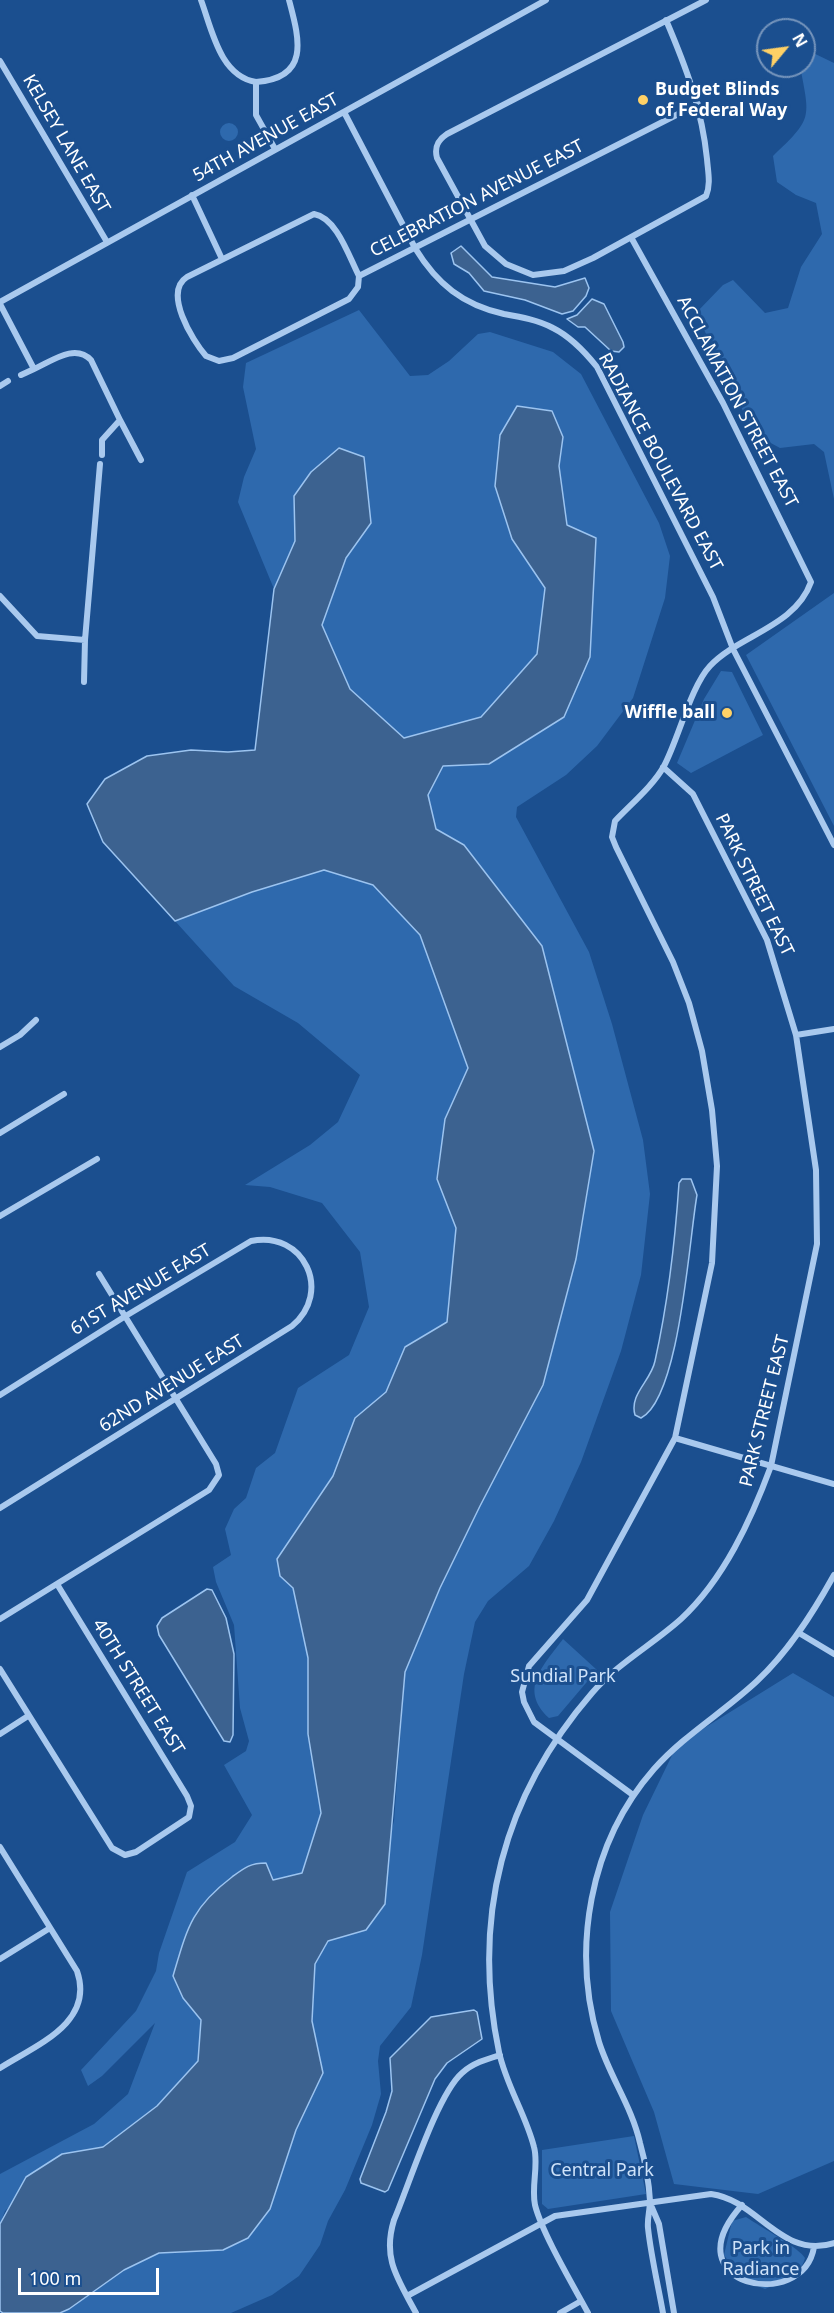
<!DOCTYPE html>
<html>
<head>
<meta charset="utf-8">
<style>
  body { margin:0 }
  #map { position:relative; width:834px; height:2313px; overflow:hidden; background:#1b4f8f; font-family:"Noto Sans",sans-serif }
  canvas { display:block }
  .north { position:absolute; left:756px; top:18px; width:60px; height:60px; box-sizing:border-box; background:#1b4f8f; border:2px solid #7695bc; border-radius:50%; rotate:61deg; font-size:16px; font-weight:700; line-height:24px; text-align:center; color:#fff }
  .north::after { content:''; display:block; margin:auto; width:21px; height:27px; background:#ffd166; clip-path:polygon(50% 0,100% 100%,50% 72%,0 100%) }
  .scale { position:absolute; left:18px; top:2268px; width:141px; height:27px; box-sizing:border-box; border:3px solid #fff; border-top:0; padding-left:8px; font-size:18px; line-height:21px; white-space:nowrap; color:#fff; -webkit-text-stroke:4px #1b4f8f; paint-order:stroke }
</style>
</head>
<body>
<div id="map">
<canvas width="834" height="2313"></canvas>
<div class="north">N</div>
<div class="scale">100 m</div>
</div>
<script>
const context = document.querySelector('canvas').getContext('2d');
context.lineJoin = 'round';
function fill(path, color) { context.fillStyle = color; context.fill(path, 'evenodd'); }
function strokePath(path, color, width, dash) { context.strokeStyle = color; context.lineWidth = width; context.lineCap = dash ? 'butt' : 'round'; context.setLineDash(dash || []); context.stroke(path); }
function write(font, color, halo, rows, align = 'center') {
  context.font = font + ' "Noto Sans",sans-serif'; context.lineWidth = 6; context.setLineDash([]); context.textBaseline = 'middle'; context.strokeStyle = halo; context.fillStyle = color; for (const [text, x, y, turn = 0] of rows) {
    context.save(); context.translate(x, y); context.rotate((+turn || 0) * Math.PI / 180); context.textAlign = isNaN(turn) ? turn : align; if (halo) context.strokeText(text, 0, 0); context.fillText(text, 0, 0); context.restore();
  }
}
fill(new Path2D(`
  M 805,49 L 834,63 L 834,499 L 824,452 L 814,444 L 780,448 L 754,434 L 696,313 L 723,285 L 733,280 L 765,313 L 788,308 L 801,267 L 822,234 L 816,203 L 796,195 L 777,182 L 773,156 C 813,118 810,119 800,66 L 804,66 Z
  M220 132a9 9 0 1 1 18 0a9 9 0 1 1-18 0Z
  M 359,310 L 410,376 L 428,375 L 449,361 L 478,334 L 490,332 L 553,352 L 581,374 L 659,523 L 670,556 L 665,598 L 633,698 L 597,746 L 566,775 L 517,807 L 516,817 L 589,952 L 612,1024 L 643,1140 L 650,1194 L 641,1275 L 621,1351 L 581,1462 L 554,1521 L 529,1566 L 488,1601 L 475,1622 L 464,1674 L 422,1955 L 411,2007 L 380,2046 L 378,2061 L 381,2094 L 372,2125 L 345,2190 L 328,2221 L 320,2245 L 299,2276 L 272,2295 L 231,2313 L 60,2313 L 69,2309 L 124,2270 L 159,2253 L 223,2250 L 248,2238 L 270,2208 L 296,2130 L 323,2073 L 312,2021 L 315,1964 L 328,1941 L 366,1930 L 394,1821 L 405,1672 L 440,1588 L 480,1506 L 543,1385 L 576,1259 L 594,1151 L 542,946 L 464,845 L 436,829 L 428,795 L 443,766 L 489,764 L 564,717 L 567,525 L 559,466 L 563,437 L 552,411 L 517,406 L 500,435 L 495,486 L 512,539 L 545,588 L 537,654 L 481,717 L 404,738 L 350,689 L 322,625 L 346,558 L 371,523 L 311,472 L 294,496 L 295,541 L 274,589 L 238,502 L 244,477 L 256,449 L 243,387 L 246,363 Z
  M 834,593 L 834,826 L 746,655 Z
  M 721,671 L 732,672 L 763,735 L 691,773 L 677,763 L 704,699 Z
  M 324,870 L 373,885 L 420,935 L 468,1068 L 445,1119 L 437,1179 L 456,1228 L 447,1322 L 405,1347 L 386,1392 L 355,1418 L 333,1476 L 301,1522 L 280,1576 L 293,1588 L 308,1658 L 308,1734 L 321,1813 L 302,1873 L 273,1880 L 183,1998 L 201,2020 L 198,2061 L 157,2106 L 103,2147 L 62,2154 L 5,2211 L 0,2224 L 0,2174 L 94,2124 L 128,2094 L 155,2023 L 102,2076 L 88,2086 L 81,2070 L 136,2011 L 156,1971 L 159,1953 L 187,1872 L 235,1842 L 252,1815 L 224,1765 L 246,1751 L 249,1741 L 240,1708 L 234,1625 L 216,1582 L 213,1567 L 231,1555 L 225,1529 L 234,1509 L 246,1498 L 256,1468 L 275,1453 L 298,1388 L 349,1355 L 369,1307 L 360,1252 L 322,1203 L 270,1187 L 245,1185 L 310,1145 L 338,1122 L 360,1075 L 298,1023 L 234,986 L 175,921 L 252,892 Z
  M 563,1639 L 597,1670 L 558,1716 L 549,1718 C 518,1689 544,1665 563,1639 Z
  M 793,1673 L 834,1697 L 834,2161 L 758,2194 L 674,2184 L 654,2112 L 611,2011 L 610,1912 L 643,1815 L 677,1745 Z
  M 634,2136 L 646,2194 L 548,2209 L 542,2204 L 542,2150 Z
  M 746,2217 C 759,2226 801,2249 805,2258 C 800,2277 781,2282 765,2289 L 740,2279 L 724,2255 L 732,2221 Z`), '#2e69ad');
const water = new Path2D(`
  M 461,246 L 492,277 L 555,287 L 585,278 L 589,288 L 586,296 L 573,311 L 562,314 L 525,300 L 484,291 L 469,273 L 454,264 L 451,253 Z
  M 592,299 L 604,304 L 623,342 L 624,347 L 619,352 L 611,351 L 585,327 L 578,327 L 567,319 L 577,315 Z
  M 517,406 L 552,411 L 563,437 L 559,466 L 567,525 L 596,538 L 590,657 L 564,717 L 489,764 L 443,766 L 428,795 L 436,829 L 464,845 L 542,946 L 594,1151 L 576,1259 L 543,1385 L 480,1506 L 440,1588 L 405,1672 L 385,1904 L 366,1930 L 328,1941 L 315,1964 L 312,2021 L 323,2073 L 296,2130 L 270,2209 L 248,2238 L 223,2250 L 159,2253 L 124,2270 L 69,2309 L 60,2313 L 3,2313 L 0,2311 L 0,2224 L 26,2177 L 62,2154 L 103,2147 L 157,2106 L 198,2061 L 201,2020 L 183,1998 L 173,1976 C 187,1929 191,1908 232,1877 C 244,1868 250,1863 266,1863 L 273,1880 L 302,1873 L 321,1813 L 308,1734 L 308,1658 L 293,1588 L 280,1576 L 277,1559 L 333,1476 L 355,1418 L 386,1392 L 405,1347 L 447,1322 L 456,1228 L 437,1179 L 445,1119 L 468,1068 L 420,935 L 373,885 L 324,870 L 252,892 L 175,921 L 103,842 L 87,804 L 105,779 L 147,756 L 191,750 L 228,752 L 255,750 L 274,589 L 295,541 L 294,496 L 311,472 L 339,448 L 364,457 L 371,523 L 346,558 L 322,625 L 350,689 L 404,738 L 481,717 L 537,654 L 545,588 L 512,539 L 495,486 L 500,435 Z
  M 682,1179 L 691,1179 L 697,1195 C 689,1239 680,1398 641,1418 L 635,1415 C 629,1394 651,1381 655,1361 C 668,1302 675,1243 679,1183 Z
  M 207,1589 L 212,1590 L 226,1618 L 234,1654 L 233,1735 L 230,1742 L 224,1741 L 159,1635 L 157,1626 L 162,1618 Z
  M 474,2010 L 477,2012 L 482,2039 L 447,2063 L 435,2079 L 388,2190 L 385,2192 L 361,2183 L 360,2179 L 386,2112 L 392,2091 L 390,2058 L 431,2017 Z`);
fill(water, '#3c6290');
strokePath(water, '#9cc4f0', 1.5);
strokePath(new Path2D(`
  M 201,0 C 212,30 220,76 256,82 L 256,115 L 275,149
  M 666,20 C 686,67 702,109 707,159 C 708,172 711,184 706,196 L 593,258 L 564,271 L 533,275 L 506,264 L 485,246 L 437,158 C 434,147 438,140 447,134 L 706,0
  M 0,61 L 107,242
  M 256,82 C 311,78 299,38 289,0
  M 344,112 L 415,248 C 437,284 463,305 504,314 C 521,317 538,320 553,328 C 571,337 585,352 597,367 L 713,597 L 733,649 L 834,845
  M 192,195 L 222,259
  M 632,239 L 723,403 L 811,582 C 795,627 739,635 710,666 C 691,686 678,740 664,766 C 653,786 631,804 615,821 L 612,837 L 616,847 L 673,962 L 689,1003 L 702,1051 L 712,1110 L 717,1166 L 712,1263 L 675,1438 L 587,1600 L 529,1666 L 522,1692 L 524,1702 L 534,1722 L 633,1795
  M 359,276 C 349,257 337,218 314,214 L 187,277 C 163,292 192,340 206,356 L 219,361 L 233,358 L 349,299 L 358,287 L 359,276 L 698,104
  M 0,302 L 546,0
  M 0,304 L 34,369 C 52,361 75,343 91,360 L 120,420 L 102,440 L 102,455
  M 21,375 L 34,369
  M 0,386 L 8,381
  M 120,420 L 141,460
  M 0,596 L 37,636 L 85,640 L 100,464
  M 84,682 L 85,640
  M 796,1035 L 834,1029
  M 0,1047 L 20,1035 L 36,1020
  M 0,1133 L 64,1094
  M 0,1216 L 97,1159
  M 0,1395 L 124,1317 L 251,1241 C 304,1230 333,1292 292,1326 L 0,1508
  M 675,1438 L 834,1484
  M 0,1619 L 209,1490 L 219,1475 L 216,1464 L 99,1274
  M 799,1633 L 834,1654
  M 0,1669 L 112,1848 L 125,1855 L 136,1852 L 189,1817 L 191,1806 L 187,1796 L 57,1584
  M 0,1734 L 28,1716
  M 0,1847 L 77,1971 C 95,2023 36,2045 0,2068
  M 0,1959 L 50,1928
  M 650,2203 L 659,2224 L 674,2313
  M 742,2205 C 669,2286 803,2313 814,2247
  M 407,2296 L 555,2216 L 711,2194 C 758,2200 781,2260 834,2243
  M 416,2313 C 398,2279 382,2259 394,2220 C 409,2185 437,2095 462,2073 C 473,2063 487,2059 500,2055
  M 560,2313 L 581,2301
  M 588,2313 C 573,2285 542,2233 535,2205 C 531,2186 539,2165 534,2147 C 526,2115 506,2085 499,2052 C 471,1918 503,1796 592,1693 C 618,1663 652,1645 681,1619 C 724,1579 751,1520 771,1466 L 817,1244 L 816,1170 L 796,1035 L 767,940 L 693,794 L 663,767
  M 663,2313 C 658,2285 651,2256 648,2228 C 647,2219 650,2210 650,2201 C 649,2182 645,2161 640,2143 C 632,2107 610,2077 599,2042 C 571,1950 589,1843 654,1769 C 684,1735 724,1712 757,1681 C 789,1651 813,1613 834,1575`), '#a9c9ee', 6);
for (const [x, y, r, color] of [
  [643,100,6,"#ffd166"],
  [727,713,6,"#ffd166"]
]) { const dot = new Path2D(); dot.arc(x, y, r, 0, 2 * Math.PI); context.fillStyle = color; context.fill(dot); strokePath(dot, '#1b4f8f', 2); }
write('bold 18px', '#fff', '#1b4f8f', [
  ["Budget Blinds",655,90],
  ["of Federal Way",655,111],
  ["Wiffle ball",715,713,"right"]
], 'left');
write('18px', '#fff', '#1b4f8f', [
  ["54TH AVENUE EAST",266,138,-29],
  ["KELSEY LANE EAST",66,144,60],
  ["CELEBRATION AVENUE EAST",477,199,-27],
  ["ACCLAMATION STREET EAST",737,402,62],
  ["RADIANCE BOULEVARD EAST",660,462,62],
  ["PARK STREET EAST",754,885,64],
  ["61ST AVENUE EAST",141,1290,-31],
  ["62ND AVENUE EAST",172,1384,-32],
  ["PARK STREET EAST",765,1411,-76],
  ["40TH STREET EAST",138,1687,58]
]);
write('18px', '#cfe3fa', '#1b4f8f', [
  ["Sundial Park",563,1677],
  ["Central Park",602,2171],
  ["Park in",761,2249],
  ["Radiance",761,2270]
]);
</script>
</body>
</html>
